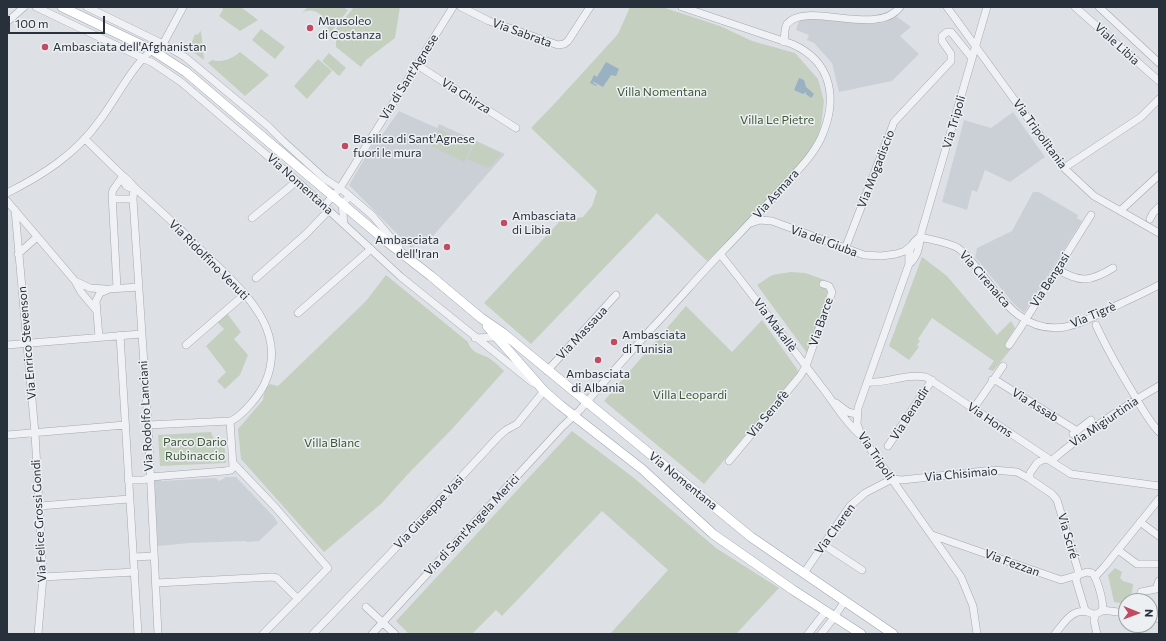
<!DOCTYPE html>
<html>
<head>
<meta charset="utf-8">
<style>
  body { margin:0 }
  #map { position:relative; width:1166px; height:641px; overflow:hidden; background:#dde1e6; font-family:Commissioner,sans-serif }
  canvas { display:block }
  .frame { position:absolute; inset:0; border:8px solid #28303b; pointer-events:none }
  .north { position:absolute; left:1118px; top:593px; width:40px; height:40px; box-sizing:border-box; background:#ecf0f3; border:1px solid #9ea3a9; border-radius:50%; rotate:91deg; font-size:11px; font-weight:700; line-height:16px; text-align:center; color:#28303b }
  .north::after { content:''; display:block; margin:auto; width:14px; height:18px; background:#c24b62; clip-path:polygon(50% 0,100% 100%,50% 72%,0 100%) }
  .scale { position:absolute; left:8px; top:16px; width:97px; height:18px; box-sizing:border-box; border:2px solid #28303b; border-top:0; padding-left:5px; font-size:12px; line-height:14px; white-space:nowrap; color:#28303b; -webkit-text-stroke:3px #ecf0f3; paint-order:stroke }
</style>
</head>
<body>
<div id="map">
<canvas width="1166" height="641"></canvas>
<div class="frame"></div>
<div class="north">N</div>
<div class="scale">100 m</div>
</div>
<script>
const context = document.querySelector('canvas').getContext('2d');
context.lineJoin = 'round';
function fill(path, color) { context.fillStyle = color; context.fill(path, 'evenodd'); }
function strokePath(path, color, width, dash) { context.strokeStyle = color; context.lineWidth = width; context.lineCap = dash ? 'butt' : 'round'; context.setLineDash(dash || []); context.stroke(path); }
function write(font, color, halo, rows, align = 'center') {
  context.font = font + ' Commissioner,sans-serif'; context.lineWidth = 3; context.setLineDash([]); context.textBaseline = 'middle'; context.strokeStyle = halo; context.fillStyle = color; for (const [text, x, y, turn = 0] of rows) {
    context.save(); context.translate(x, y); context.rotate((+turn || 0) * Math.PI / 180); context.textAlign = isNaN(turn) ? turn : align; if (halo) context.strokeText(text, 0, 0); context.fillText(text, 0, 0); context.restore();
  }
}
fill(new Path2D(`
  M 896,16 L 911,27 L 900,36 L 919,54 L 892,81 L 839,92 L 832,63 L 814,43 L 807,40 L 809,35 L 796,30 L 799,20 L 810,18 L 873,24 L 882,23 Z
  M 399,111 L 437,128 L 439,124 L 505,154 L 433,236 L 418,242 L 411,248 L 349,185 L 379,134 L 382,135 Z
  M 1013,112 L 1045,157 L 1010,182 L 985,170 L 977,192 L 972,190 L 967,210 L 942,202 L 964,120 L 991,128 Z
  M 1033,192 L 1039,192 L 1044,195 L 1078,215 L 1077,218 L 1082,221 L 1024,313 L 1013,303 L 975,257 L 977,248 L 1012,231 Z
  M 226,477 L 236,477 L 274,517 L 278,523 L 259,541 L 247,542 L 246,541 L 190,543 L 158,546 L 153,480 L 160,478 L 162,481 L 216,478 L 219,481 Z`), '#cbd0d7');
fill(new Path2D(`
  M 224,7 L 241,7 L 258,20 L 240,31 L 219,16 L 223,10 L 222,8 Z
  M 308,7 L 343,7 L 348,10 L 331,32 L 328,31 C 328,18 315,5 302,13 Z
  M 354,7 L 400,7 L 395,38 L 366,60 L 361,67 L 336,47 L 336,29 Z
  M 630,7 L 662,7 L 720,26 L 752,41 L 795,53 L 818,79 L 824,101 L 821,126 L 814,150 L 741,230 L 707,261 L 657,213 L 531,344 L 484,303 L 560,221 L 583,217 L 592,206 L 597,191 L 531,128 L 556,102 L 618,34 Z
  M 261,29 L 285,47 L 275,59 L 252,40 Z
  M 201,31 L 204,60 L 189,49 L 195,34 L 197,35 Z
  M 240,52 L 269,75 L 245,96 L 208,63 L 212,60 C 223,63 231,59 240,52 Z
  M 329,53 L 346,68 L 339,76 L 322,61 Z
  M 318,59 L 332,71 L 307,99 L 294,86 Z
  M 439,129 L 472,144 L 464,162 L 431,146 Z
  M 476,141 L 502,154 L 488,168 L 467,159 Z
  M 922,257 L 947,276 L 997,335 L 1011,321 L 1015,328 L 1005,344 L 1011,349 L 993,371 L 988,369 L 994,361 L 932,318 L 918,339 L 920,341 L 917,345 L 919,347 L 909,360 L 889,346 Z
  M 791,272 L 805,273 L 825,280 L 823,286 L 828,290 L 809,353 L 807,353 L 757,285 L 772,275 Z
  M 386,275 L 468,342 C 470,351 479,354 485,356 C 492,359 499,366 504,371 L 453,428 L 408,474 L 382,503 L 324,552 L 241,459 L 238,429 L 263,400 L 265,389 L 270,384 L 278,386 L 366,301 Z
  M 686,306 L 732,352 L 762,320 L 797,369 L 798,373 L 704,484 L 604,401 Z
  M 226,312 L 241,332 L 234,339 L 248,355 L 240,375 L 225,389 L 217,381 L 226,372 L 206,346 L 224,329 L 216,321 Z
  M 572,431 L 634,478 L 716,548 L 779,588 L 736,634 L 610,634 L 668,570 L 602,511 L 502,616 L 496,610 L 472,634 L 409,634 L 396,621 Z
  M 211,432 C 213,440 217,441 224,440 L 226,463 L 160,466 L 158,435 Z
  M 1115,568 L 1122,572 L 1120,578 L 1123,581 L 1133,584 L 1131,601 L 1126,601 L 1126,604 L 1114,602 L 1108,575 Z`), '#c4cfbf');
fill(new Path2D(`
  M 606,62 L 619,69 L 616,76 L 611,75 L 603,87 L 594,82 L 594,81 L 593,83 L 597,85 L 596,86 L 590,83 L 594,75 L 597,77 Z
  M 799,78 L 804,80 L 806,87 L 814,94 L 811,98 L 806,94 L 806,92 L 803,94 L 794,90 Z`), '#9ab0c3');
const minor = new Path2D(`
  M 36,7 L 153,63 L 181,82 L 297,181 L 401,277 L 533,383
  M 87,7 L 163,44 L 185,57 L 268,126 L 282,140 L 325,179 L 345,192 L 374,217
  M 461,7 L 489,21 L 558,45 L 564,44 L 568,41 L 590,7
  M 947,7 L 1064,168 L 1094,196 L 1159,233
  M 1075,7 L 1159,81
  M 1099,7 L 1159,63
  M 7,22 L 24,7
  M 784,42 C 785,36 784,29 787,24 C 806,0 877,38 900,7
  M 163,44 L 183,7
  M 417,65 L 516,128
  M 85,139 L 123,176 C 129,180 131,184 136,189 C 152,203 167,217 183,232 C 196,245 209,258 222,270 C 253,301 286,336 265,383 C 259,396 243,415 231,421
  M 1064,168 L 1141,117 L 1159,99
  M 123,176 C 123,184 127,189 134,187
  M 134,187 L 133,199 L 148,425 L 158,634
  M 7,193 C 43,175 76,154 100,120 C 117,98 133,63 156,47
  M 112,199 L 133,199
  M 7,201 L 75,281 L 81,292 L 96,310
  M 324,206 L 340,188 L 453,7
  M 15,210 L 35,433 L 43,577 L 38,634
  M 1120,211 L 1159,175
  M 371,214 L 399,247
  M 252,218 L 297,181
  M 1150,219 L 1153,213 L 1159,207
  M 751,223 L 760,220 L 772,221 L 864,255 L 881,256 L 896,254 L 905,251 L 912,245
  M 344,224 L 342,204 L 350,196
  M 920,237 C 910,243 908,253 909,264 L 858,408 L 857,424 L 862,437 L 961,577 L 973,606 L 977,634
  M 920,237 C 932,240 947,242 958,248 C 965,253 971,261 977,268 C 1000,297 1022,334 1065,327 C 1080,324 1093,317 1107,310 C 1124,302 1142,294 1159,285
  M 845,249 L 894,122 L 951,61 L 951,54 L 942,41 L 942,36 L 947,32 L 951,32 L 972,58
  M 18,254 L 37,237
  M 720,254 C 755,297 787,342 821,386 C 834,402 843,420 859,434
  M 909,264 C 917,258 920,246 920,237 L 987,7
  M 1057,269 C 1080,283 1090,282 1113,268
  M 256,278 L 306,234 L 329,210
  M 75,281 L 90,288 L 105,289
  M 117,288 L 112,194 L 113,190 L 123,176
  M 298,313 L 371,249
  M 1096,325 C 1106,347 1118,368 1130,388 C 1139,403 1147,419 1159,432
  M 120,335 L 138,634
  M 99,337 L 96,301 L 100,293 L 109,289 L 139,287
  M 475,338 L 496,337
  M 7,345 L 141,334
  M 186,345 L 245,294
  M 1009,345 L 1021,327 L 1091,215
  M 547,371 L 616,295
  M 992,380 L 997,381 L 1077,431
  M 867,382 C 887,384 905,373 926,377 L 1049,459
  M 836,403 L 848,412 L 856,414
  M 974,408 L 1003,366
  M 1073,434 L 1091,420
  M 7,435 L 125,425
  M 888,446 L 932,380
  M 729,461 L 800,376 L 806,366 L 832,292 L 829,286 L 823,284
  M 1051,461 C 1085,432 1121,408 1159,386
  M 233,463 L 275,507 L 328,568 L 263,634
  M 892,479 L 902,480 L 993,470 L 1017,472 L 1030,479
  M 128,480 L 144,480 L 150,477 L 225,471 L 231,470 L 233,467 L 230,421 L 148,425
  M 39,506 L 129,499
  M 1140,522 L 1159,536
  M 932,535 L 1061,580 L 1078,575 L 1078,570 L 1057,500 L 1052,494 L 1030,479 L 1030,473 L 1037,463 L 1040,461 L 1047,459 L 1049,460 L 1071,474 L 1159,486
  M 824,545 L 862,570
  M 1118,550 L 1137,564 L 1159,564
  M 134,557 L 154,556
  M 1087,572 L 1092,573 C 1097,578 1105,604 1102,611 C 1096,615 1091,615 1085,610 L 1076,580 L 1078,575 Z
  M 804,573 L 850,506 L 865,493 L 892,479
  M 43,577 L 135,572
  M 1095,577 L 1105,566 L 1159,499
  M 156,583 L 272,577 L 277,578 L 298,599
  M 1139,601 L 1141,592 L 1156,589 L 1159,581
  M 366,607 L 395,634
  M 1102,610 L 1126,613
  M 1095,614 L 1094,621 L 1097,634
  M 1150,615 L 1155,616 L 1159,619
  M 313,634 L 389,555 L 499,436 L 506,430 L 517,424 L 544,391 L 541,389
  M 372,634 L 562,427 L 580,410 C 603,382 628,355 652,328 C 675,304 697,278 720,254 C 743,230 766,206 788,181 C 800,168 813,155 821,138 C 838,100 833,62 792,44 L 682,7
  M 808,634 L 826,611
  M 821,634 L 832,620 L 845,601
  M 1055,634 C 1064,623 1071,609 1087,612`);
const major = new Path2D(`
  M 62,7 L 152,50 L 186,72 L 386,241 L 431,276 L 481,318 L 503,333 L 751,537 L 893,634
  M 487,326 L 544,391 L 560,405 L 642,469 L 713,534 L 793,590 L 861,634`);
strokePath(minor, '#a3a8af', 8);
strokePath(major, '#9da6b0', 10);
strokePath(minor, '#eff1f4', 7);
strokePath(major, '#fff', 9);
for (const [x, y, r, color] of [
  [310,28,4,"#c24b62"],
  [45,47,4,"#c24b62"],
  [345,146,4,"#c24b62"],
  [504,223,4,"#c24b62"],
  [447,247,4,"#c24b62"],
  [614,342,4,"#c24b62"],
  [598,360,4,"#c24b62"]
]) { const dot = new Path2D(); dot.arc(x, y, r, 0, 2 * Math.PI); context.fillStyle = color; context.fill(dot); strokePath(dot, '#ecf0f3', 1.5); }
write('12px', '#28303b', '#ecf0f3', [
  ["Mausoleo",318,21],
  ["di Costanza",318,35],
  ["Ambasciata dell'Afghanistan",53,47],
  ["Basilica di Sant'Agnese",353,139],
  ["fuori le mura",353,153],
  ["Ambasciata",512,216],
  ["di Libia",512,230],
  ["Ambasciata",439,240,"right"],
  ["dell'Iran",439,254,"right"],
  ["Ambasciata",622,335],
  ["di Tunisia",622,349],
  ["Ambasciata",598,374,"center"],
  ["di Albania",598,388,"center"]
], 'left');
write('12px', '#28303b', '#ecf0f3', [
  ["Via Sabrata",522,33,20],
  ["Viale Libia",1117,44,42],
  ["Via di Sant'Agnese",409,77,-58],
  ["Via Ghirza",466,96,32],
  ["Via Tripoli",954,122,-74],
  ["Via Tripolitania",1040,134,54],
  ["Via Mogadiscio",876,169,-69],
  ["Via Nomentana",300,184,42],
  ["Via Asmara",776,194,-48],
  ["Via del Giuba",824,241,20],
  ["Via Ridolfino Venuti",209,260,45],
  ["Via Cirenaica",985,279,49],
  ["Via Bengasi",1050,280,-57],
  ["Via Tigrè",1093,315,-23],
  ["Via Barce",821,322,-71],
  ["Via Makallè",775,325,53],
  ["Via Massaua",582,333,-47],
  ["Via Enrico Stevenson",27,343,-95],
  ["Via Assab",1035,405,32],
  ["Via Benadir",910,413,-57],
  ["Via Senafè",768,414,-50],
  ["Via Rodolfo Lanciani",146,416,-93],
  ["Via Homs",990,420,34],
  ["Via Migiurtinia",1104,422,-34],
  ["Via Tripoli",876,456,56],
  ["Via Chisimaio",961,474,-5],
  ["Via Nomentana",683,481,39],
  ["Via Giuseppe Vasi",429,512,-47],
  ["Via Felice Grossi Gondi",39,521,-93],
  ["Via di Sant'Angela Merici",472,525,-47],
  ["Via Cheren",835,529,-54],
  ["Via Sciré",1068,536,74],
  ["Via Fezzan",1012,563,20]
]);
write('12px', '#3e5536', '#ecf0f3', [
  ["Villa Nomentana",662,92],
  ["Villa Le Pietre",777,120],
  ["Villa Leopardi",690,395],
  ["Parco Dario",195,442],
  ["Rubinaccio",195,456],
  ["Villa Blanc",332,443]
]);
</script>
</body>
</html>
